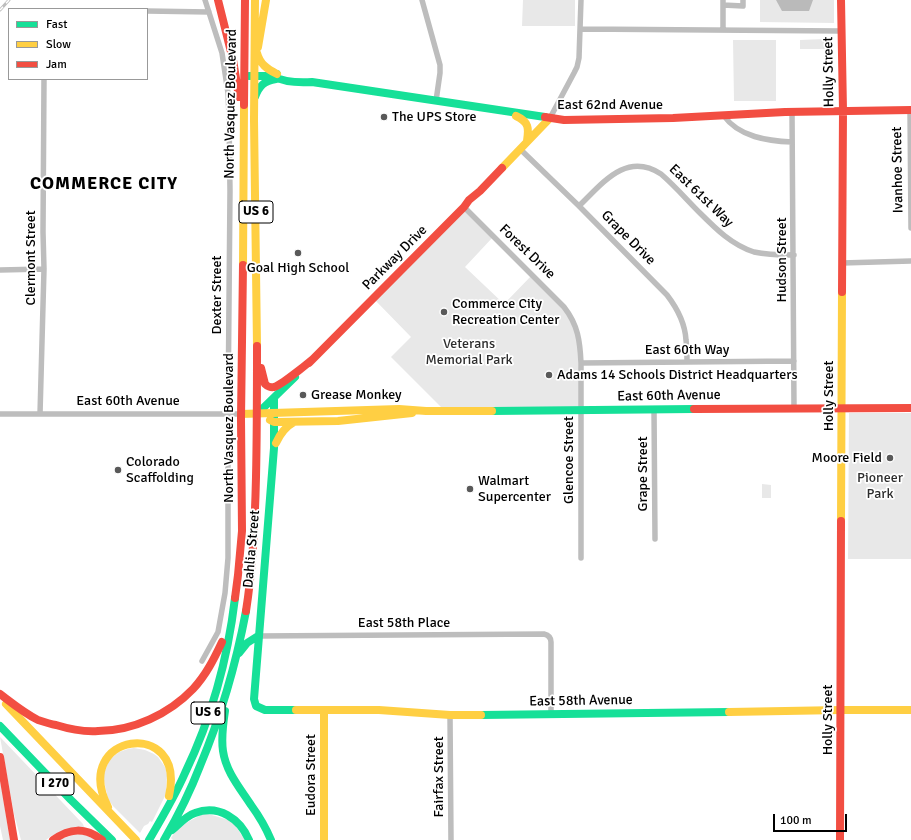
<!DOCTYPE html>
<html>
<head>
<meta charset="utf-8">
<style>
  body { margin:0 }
  #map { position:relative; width:911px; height:840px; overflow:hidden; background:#fff; font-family:Signika,sans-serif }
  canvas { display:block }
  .legend { position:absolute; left:8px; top:8px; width:140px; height:72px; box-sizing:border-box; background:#fff; border:1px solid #999; margin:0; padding:5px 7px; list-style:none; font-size:12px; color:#000 }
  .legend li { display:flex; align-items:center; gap:8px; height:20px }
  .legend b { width:20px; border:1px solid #999 }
  .scale { position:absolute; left:773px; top:814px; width:74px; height:18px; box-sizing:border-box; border:2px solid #000; border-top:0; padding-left:5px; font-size:12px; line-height:14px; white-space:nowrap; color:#000; -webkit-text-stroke:3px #fff; paint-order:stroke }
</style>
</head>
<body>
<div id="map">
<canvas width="911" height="840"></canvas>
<ul class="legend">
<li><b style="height:5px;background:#16e098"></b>Fast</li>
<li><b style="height:5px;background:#ffcf43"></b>Slow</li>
<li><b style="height:5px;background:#f24e42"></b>Jam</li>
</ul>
<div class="scale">100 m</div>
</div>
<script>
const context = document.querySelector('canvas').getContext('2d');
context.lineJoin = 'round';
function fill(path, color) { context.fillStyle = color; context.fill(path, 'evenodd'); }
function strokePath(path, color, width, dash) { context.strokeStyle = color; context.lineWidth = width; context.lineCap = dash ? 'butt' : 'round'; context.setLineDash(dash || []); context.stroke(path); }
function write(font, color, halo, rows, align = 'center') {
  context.font = font + ' Signika,sans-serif'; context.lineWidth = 3.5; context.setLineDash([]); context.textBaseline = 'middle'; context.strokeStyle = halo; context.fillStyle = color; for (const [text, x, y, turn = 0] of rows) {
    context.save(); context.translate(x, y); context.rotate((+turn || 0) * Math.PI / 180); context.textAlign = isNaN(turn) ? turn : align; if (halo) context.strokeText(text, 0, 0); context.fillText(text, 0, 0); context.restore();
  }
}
fill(new Path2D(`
  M 523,0 L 575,0 L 575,26 L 522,26 Z
  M 760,0 L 834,0 L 834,23 L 760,22 Z
  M 825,39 L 825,49 L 800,49 L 800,40 Z
  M 733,40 L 776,40 L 776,101 L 734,101 Z
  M 464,207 L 493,237 L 465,267 L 504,304 L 533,274 L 564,307 L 577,330 L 581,410 L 445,411 L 391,357 L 411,337 L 373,298 Z
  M 849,413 L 911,413 L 911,559 L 848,559 Z
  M 762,484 L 771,485 L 771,498 L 762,498 Z
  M 0,737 L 1,738 L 83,824 L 84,827 L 51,836 L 46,840 L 21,840 L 14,814 Z
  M 134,748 L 145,750 L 154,754 L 158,757 L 165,767 L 167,774 L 166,794 L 152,822 L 150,821 L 148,824 L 144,826 L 140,833 L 113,806 L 108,799 L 103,776 L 109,760 L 119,752 L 128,749 Z
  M 0,780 L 10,840 L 3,840 L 0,826 Z
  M 205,813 L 232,821 L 245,840 L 173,840 L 171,838 L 178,827 Z
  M 80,833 L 97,840 L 57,840 Z`), '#e8e8e8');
fill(new Path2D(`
  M 776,0 L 813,0 L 809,11 L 782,11 Z`), '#bababa');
strokePath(new Path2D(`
  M 422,0 L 440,65 L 440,73 L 436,101
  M 723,5 L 743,6 L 743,0
  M 147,11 L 209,12
  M 580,29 L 841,31
  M 723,30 L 723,0
  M 792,111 L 794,408
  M 910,111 L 911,228
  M 724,116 C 739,137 768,141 792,142
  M 550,118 L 574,73 L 577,67 L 579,58 L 581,0
  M 520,149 L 579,206 L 667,295 C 677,308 685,323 686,340 C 687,347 687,355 687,362
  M 579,206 C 602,184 626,151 661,174 C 675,186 687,200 700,213 C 716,229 732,245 754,252 C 767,255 780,255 794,255
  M 464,207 L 564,307 C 578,325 580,341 581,363 L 581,558
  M 842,263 L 911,261
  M 0,270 L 44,269
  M 581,363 L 794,361
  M 654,409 L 655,539
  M 0,414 L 241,414
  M 40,414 L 44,269 L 43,232 L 44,79
  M 258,636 L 544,634 C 548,635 551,637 551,642 L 551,714
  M 202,661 L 218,632 L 225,593 L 228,558 L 228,414 L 230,191 L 229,116 L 228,93 L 222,53 L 205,0
  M 450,715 L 451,840`), '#bdbdbd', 5.5);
strokePath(new Path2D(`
  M 249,76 L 271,76 L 277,74
  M 272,76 C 284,82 298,83 312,82 L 545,117
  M 255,97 C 259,86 264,81 276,79
  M 274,398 L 274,448 L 254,699 L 256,706 L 265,710 L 296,710
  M 492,411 L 694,409
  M 257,414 L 295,377
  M 239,653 L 247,643 L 258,636
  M 225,711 C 223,724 221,738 223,751 C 226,772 240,788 251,805 C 259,816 266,828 271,840
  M 481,715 L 729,712
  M 0,726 L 71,800 L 112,840
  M 172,830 C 179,824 186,816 195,813 C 219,804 240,819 249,840
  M 149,840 C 162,818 175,796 185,773 C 211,719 228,657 235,598
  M 164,840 C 178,816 190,792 200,766 C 221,716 236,664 246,611`), '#16e098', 8);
strokePath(new Path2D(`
  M 255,0 L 254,120 L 257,346
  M 258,47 L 266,0
  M 257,53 C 260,64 267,69 277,74
  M 516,116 C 529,122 529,128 527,141
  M 502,168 L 550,118
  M 243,265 L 244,105
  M 241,414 L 399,409 L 426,411 L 492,411
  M 270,420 L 274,422 L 338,421 L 412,413
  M 276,443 C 280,434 285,427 294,422
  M 841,521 L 842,292
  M 6,704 L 136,840
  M 296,710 L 379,710 L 450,715 L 481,715
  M 324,710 L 324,840
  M 729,712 L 841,710 L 911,710
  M 108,807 C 70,733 187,716 169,796`), '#ffcf43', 8);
strokePath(new Path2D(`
  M 218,0 L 233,60 L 239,97
  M 841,0 L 843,110 L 842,292
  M 244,105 L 245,0
  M 545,117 L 564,120 L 673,118 L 785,112 L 911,110
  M 309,363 L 464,207 L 469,200 L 480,191 L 502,168
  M 261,368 L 265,384 C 267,386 271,388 274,387 C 280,386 307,364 313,359
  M 694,409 L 911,408
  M 235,598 L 238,575 L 242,531 L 241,418 L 243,265
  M 246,611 C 253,567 255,522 256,477 C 257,434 257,390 257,346
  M 0,694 C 12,703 24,713 38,720 C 44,722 50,724 56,725 C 69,729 83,732 98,731 C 133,731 169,714 193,689 C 206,675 214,659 222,642
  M 0,757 L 14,840
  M 53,840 C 70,828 85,827 102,840
  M 840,840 L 841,521`), '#f24e42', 8);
const rail = new Path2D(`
  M 0,10 L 9,0`);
strokePath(rail, '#bdbdbd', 3);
strokePath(rail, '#fff', 1.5, [4.5]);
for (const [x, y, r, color] of [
  [384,117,4,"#595959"],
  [298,253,4,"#595959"],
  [444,312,4,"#595959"],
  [549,375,4,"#595959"],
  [303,395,4,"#595959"],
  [890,458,4,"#595959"],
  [118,470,4,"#595959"],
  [470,489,4,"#595959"]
]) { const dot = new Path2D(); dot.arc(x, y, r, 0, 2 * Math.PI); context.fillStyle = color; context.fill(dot); strokePath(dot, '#fff', 1.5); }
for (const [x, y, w] of [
  [256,212,34],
  [208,713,34],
  [55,784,38]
]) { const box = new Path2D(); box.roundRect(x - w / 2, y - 11, w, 22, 3); context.fillStyle = '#fff'; context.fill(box); strokePath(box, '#000', 1); }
write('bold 13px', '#000', null, [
  ["US 6",256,212],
  ["US 6",208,713],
  ["I 270",55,784]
]);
write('14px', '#000', '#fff', [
  ["Holly Street",829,72,-91],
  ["North Vasquez Boulevard",231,104,-89],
  ["East 62nd Avenue",610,105],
  ["Ivanhoe Street",898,170,-91],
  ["East 61st Way",701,196,44],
  ["Grape Drive",628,238,45],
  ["Forest Drive",527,252,44],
  ["Clermont Street",31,258,-90],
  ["Parkway Drive",395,258,-45],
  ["Hudson Street",782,260,-90],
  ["Dexter Street",217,295,-90],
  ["East 60th Way",687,350],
  ["East 60th Avenue",669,396,-1],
  ["Holly Street",829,396,-90],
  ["East 60th Avenue",128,401],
  ["North Vasquez Boulevard",229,428,-90],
  ["Glencoe Street",569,460,-90],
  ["Grape Street",643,474,-90],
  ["Dahlia Street",252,549,-85],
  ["East 58th Place",404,623],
  ["East 58th Avenue",581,701,-1],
  ["Holly Street",828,720,-90],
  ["Eudora Street",311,775,-90],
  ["Fairfax Street",439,777,-90]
]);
write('14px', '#000', '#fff', [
  ["The UPS Store",392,117],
  ["Goal High School",298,268,"center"],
  ["Commerce City",452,304],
  ["Recreation Center",452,320],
  ["Adams 14 Schools District Headquarters",557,375],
  ["Grease Monkey",311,395],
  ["Moore Field",882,458,"right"],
  ["Colorado",126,462],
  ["Scaffolding",126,478],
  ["Walmart",478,481],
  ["Supercenter",478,497]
], 'left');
write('14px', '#2d2d2d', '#fff', [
  ["Veterans",469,344],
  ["Memorial Park",469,360],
  ["Pioneer",880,478],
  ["Park",880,494]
]);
context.letterSpacing = '1px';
write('bold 18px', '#000', '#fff', [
  ["COMMERCE CITY",104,184]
]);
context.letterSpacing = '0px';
</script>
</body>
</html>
